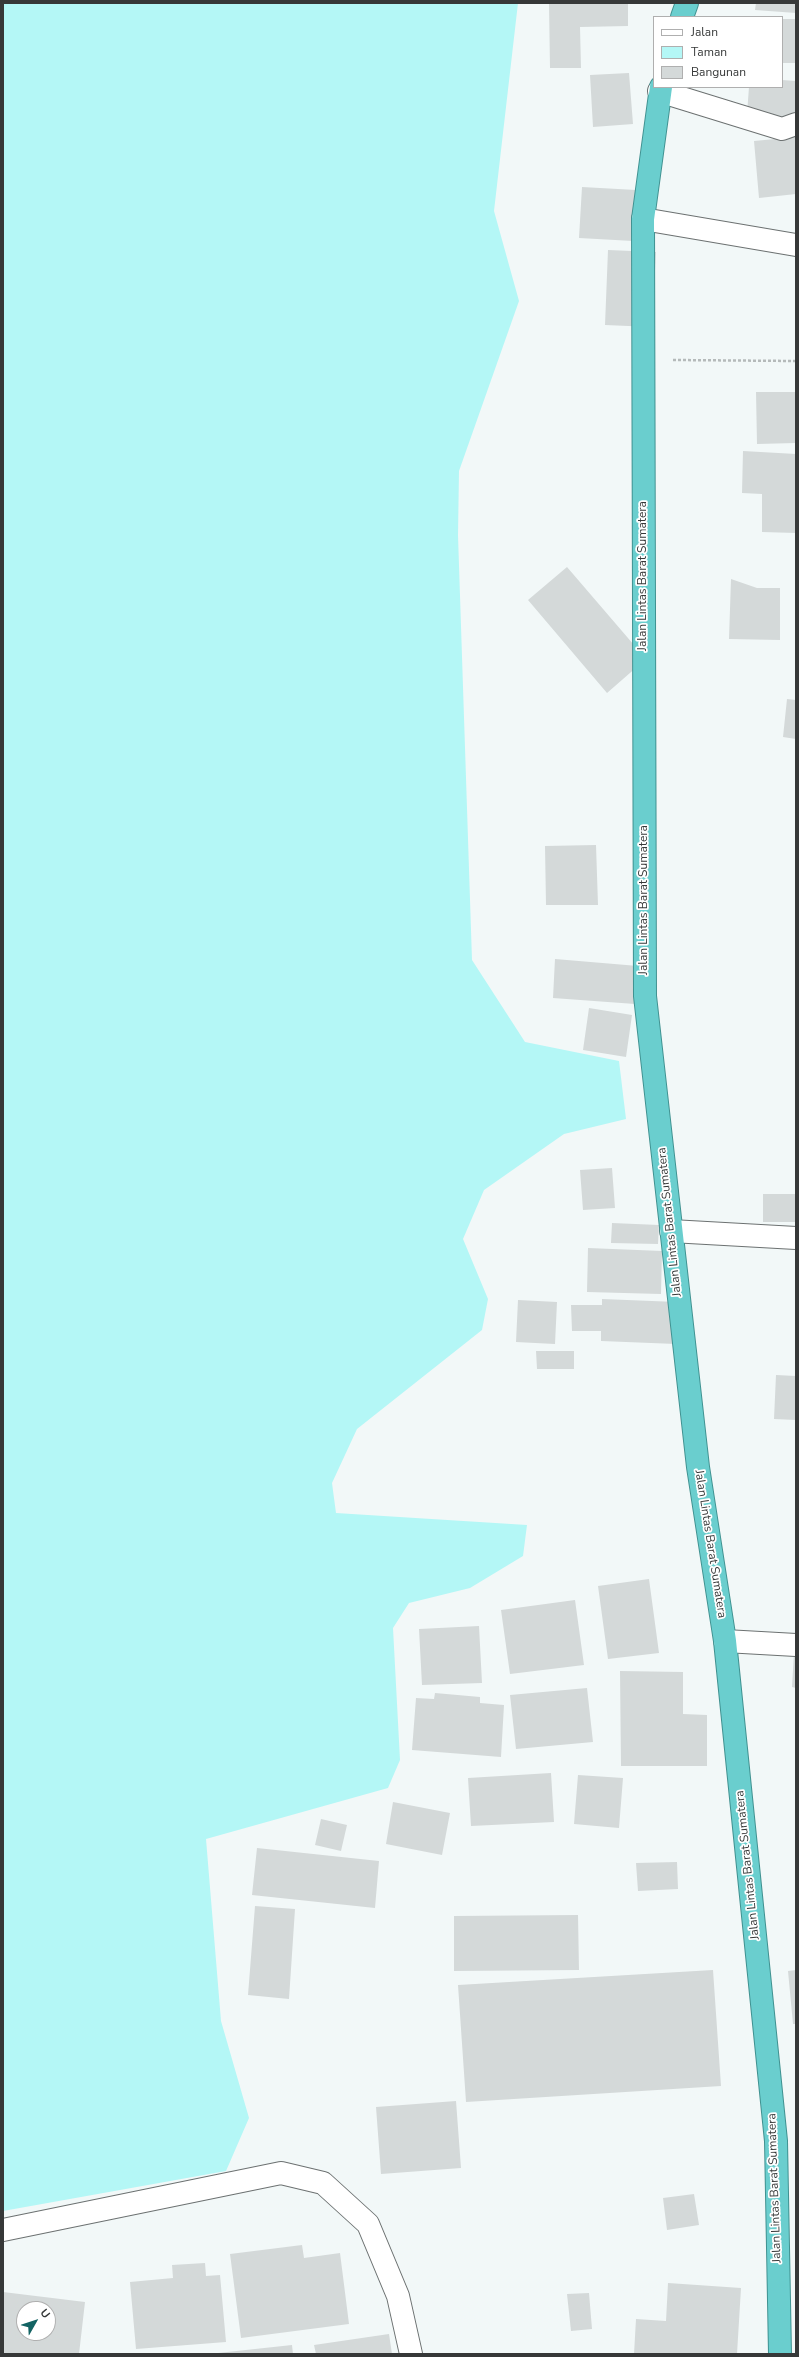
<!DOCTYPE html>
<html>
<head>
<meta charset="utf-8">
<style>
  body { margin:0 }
  #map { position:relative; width:799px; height:2357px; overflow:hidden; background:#f2f8f8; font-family:"Nunito Sans",sans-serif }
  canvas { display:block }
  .frame { position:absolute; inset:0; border:4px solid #363838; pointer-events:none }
  .legend { position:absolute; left:653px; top:16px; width:130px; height:72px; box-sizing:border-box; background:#fff; border:1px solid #afafaf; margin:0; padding:5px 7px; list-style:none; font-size:12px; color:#363838 }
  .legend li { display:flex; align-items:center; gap:8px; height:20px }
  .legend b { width:20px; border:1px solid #afafaf }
  .north { position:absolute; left:16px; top:2301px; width:40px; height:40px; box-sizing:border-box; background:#fff; border:1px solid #afafaf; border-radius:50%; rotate:51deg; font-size:11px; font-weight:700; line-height:16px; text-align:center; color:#363838 }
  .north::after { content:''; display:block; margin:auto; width:14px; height:18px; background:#136363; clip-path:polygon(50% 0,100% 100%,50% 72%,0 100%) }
</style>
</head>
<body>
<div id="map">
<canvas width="799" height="2357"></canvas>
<div class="frame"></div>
<ul class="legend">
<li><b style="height:5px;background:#fff"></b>Jalan</li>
<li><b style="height:11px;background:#b4f7f6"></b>Taman</li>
<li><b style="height:11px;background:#d4d9d9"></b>Bangunan</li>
</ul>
<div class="north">U</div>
</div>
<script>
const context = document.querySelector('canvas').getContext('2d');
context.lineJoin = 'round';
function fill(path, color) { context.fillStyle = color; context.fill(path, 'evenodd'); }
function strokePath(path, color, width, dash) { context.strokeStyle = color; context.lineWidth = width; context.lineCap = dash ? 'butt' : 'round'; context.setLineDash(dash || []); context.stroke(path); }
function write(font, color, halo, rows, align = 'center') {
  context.font = font + ' "Nunito Sans",sans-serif'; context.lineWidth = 3.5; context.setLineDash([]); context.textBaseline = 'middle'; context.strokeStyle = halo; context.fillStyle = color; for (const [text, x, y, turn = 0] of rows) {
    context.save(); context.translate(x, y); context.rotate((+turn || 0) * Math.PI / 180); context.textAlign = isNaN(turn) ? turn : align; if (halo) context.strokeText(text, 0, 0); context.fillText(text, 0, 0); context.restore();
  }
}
fill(new Path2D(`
  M 3,3 L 518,3 L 494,211 L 519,301 L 459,471 L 458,535 L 472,960 L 525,1042 L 619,1061 L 626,1119 L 564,1134 L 484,1190 L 463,1239 L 488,1299 L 482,1330 L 357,1429 L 332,1483 L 336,1513 L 527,1525 L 523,1556 L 470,1588 L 409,1603 L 393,1628 L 400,1760 L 388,1788 L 206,1839 L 221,2021 L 249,2118 L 226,2171 L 3,2211 Z`), '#b4f7f6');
fill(new Path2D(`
  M 549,3 L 628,3 L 628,26 L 580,27 L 581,68 L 550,68 Z
  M 756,3 L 796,3 L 796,13 L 755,10 Z
  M 782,19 L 796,19 L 796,63 L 782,63 Z
  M 629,73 L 633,124 L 593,127 L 590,75 Z
  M 782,80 L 796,81 L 796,119 L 747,114 L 749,87 L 782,87 Z
  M 796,137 L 796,194 L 759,198 L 754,141 Z
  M 582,187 L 654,191 L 651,242 L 579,238 Z
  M 608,250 L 656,252 L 652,327 L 605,325 Z
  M 756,392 L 796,392 L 796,443 L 757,444 Z
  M 743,451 L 796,454 L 796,533 L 762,532 L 762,494 L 742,493 Z
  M 567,567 L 646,659 L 607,693 L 528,600 Z
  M 731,579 L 757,588 L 780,588 L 780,640 L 729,639 Z
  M 787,699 L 796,700 L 796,739 L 783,737 Z
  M 596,845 L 598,905 L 546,905 L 545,846 Z
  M 555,959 L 638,966 L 635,1004 L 553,998 Z
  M 589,1008 L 632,1015 L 626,1057 L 583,1050 Z
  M 612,1168 L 615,1208 L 583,1210 L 580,1170 Z
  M 763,1194 L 796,1194 L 796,1222 L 763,1222 Z
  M 612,1223 L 659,1225 L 658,1244 L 611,1243 Z
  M 588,1248 L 662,1251 L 661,1294 L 587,1292 Z
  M 602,1299 L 677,1302 L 676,1344 L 601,1341 L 601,1331 L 572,1331 L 571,1305 L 602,1305 Z
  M 518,1300 L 557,1302 L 555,1344 L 516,1342 Z
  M 536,1351 L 574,1351 L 574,1369 L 537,1369 Z
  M 776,1375 L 796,1376 L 796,1420 L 774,1419 Z
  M 649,1579 L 659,1653 L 608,1659 L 598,1586 Z
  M 575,1600 L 584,1665 L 510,1674 L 501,1610 Z
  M 479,1626 L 482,1683 L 422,1685 L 419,1629 Z
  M 794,1653 L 796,1653 L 796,1688 L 792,1687 Z
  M 620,1671 L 683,1672 L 683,1714 L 707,1715 L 707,1766 L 621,1766 Z
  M 587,1688 L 593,1742 L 516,1749 L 510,1695 Z
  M 435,1693 L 480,1697 L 480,1703 L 504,1705 L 501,1757 L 412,1750 L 416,1698 L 434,1699 Z
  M 551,1773 L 554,1822 L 471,1826 L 468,1778 Z
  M 578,1775 L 623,1778 L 619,1828 L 574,1824 Z
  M 393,1802 L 450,1813 L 442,1855 L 386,1844 Z
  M 321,1819 L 347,1825 L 341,1851 L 315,1845 Z
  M 257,1848 L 379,1861 L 375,1908 L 252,1895 Z
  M 677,1862 L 678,1889 L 638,1891 L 636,1863 Z
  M 255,1906 L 295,1909 L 289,1999 L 248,1995 Z
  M 578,1915 L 579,1970 L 454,1971 L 454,1916 Z
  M 713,1970 L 721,2086 L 466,2102 L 458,1985 Z
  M 796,1970 L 796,2024 L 793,2024 L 788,1971 Z
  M 456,2101 L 461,2168 L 381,2174 L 376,2107 Z
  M 694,2194 L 699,2225 L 667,2230 L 663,2198 Z
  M 302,2245 L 304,2258 L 340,2253 L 349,2324 L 241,2338 L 230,2254 Z
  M 205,2263 L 206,2276 L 220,2275 L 226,2342 L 136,2349 L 130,2282 L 173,2278 L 172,2265 Z
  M 668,2283 L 741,2288 L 737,2354 L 634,2354 L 636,2319 L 666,2321 Z
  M 3,2292 L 85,2302 L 79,2354 L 3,2353 ZM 24,2309 L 48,2309 L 48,2333 L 24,2333 Z
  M 589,2293 L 592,2329 L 571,2331 L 567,2294 Z
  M 389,2334 L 392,2354 L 316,2354 L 314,2345 Z
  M 292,2345 L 293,2354 L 218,2354 L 218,2353 Z`), '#d4d9d9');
const minor = new Path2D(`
  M 659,91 L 782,129 L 796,124
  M 643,219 L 796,245
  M 671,1231 L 796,1238
  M 725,1641 L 796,1645
  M 3,2230 L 281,2173 L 323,2183 L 368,2224 L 398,2296 L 411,2354`);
const trunk = new Path2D(`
  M 682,17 L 687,3
  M 661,87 L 643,219 L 645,996 L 698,1467 L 725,1641 L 776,2141 L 780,2354`);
strokePath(minor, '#6c7171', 24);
strokePath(trunk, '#409291', 24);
strokePath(new Path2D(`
  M 673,360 L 796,361`), '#b5baba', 2.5, [3, 2]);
strokePath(minor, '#fff', 22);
strokePath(trunk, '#6acece', 22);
write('12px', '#363838', '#fff', [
  ["Jalan Lintas Barat Sumatera",643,576,-90],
  ["Jalan Lintas Barat Sumatera",644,900,-90],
  ["Jalan Lintas Barat Sumatera",670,1222,-96],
  ["Jalan Lintas Barat Sumatera",710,1544,81],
  ["Jalan Lintas Barat Sumatera",748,1865,-96],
  ["Jalan Lintas Barat Sumatera",775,2188,-92]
]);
</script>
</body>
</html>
